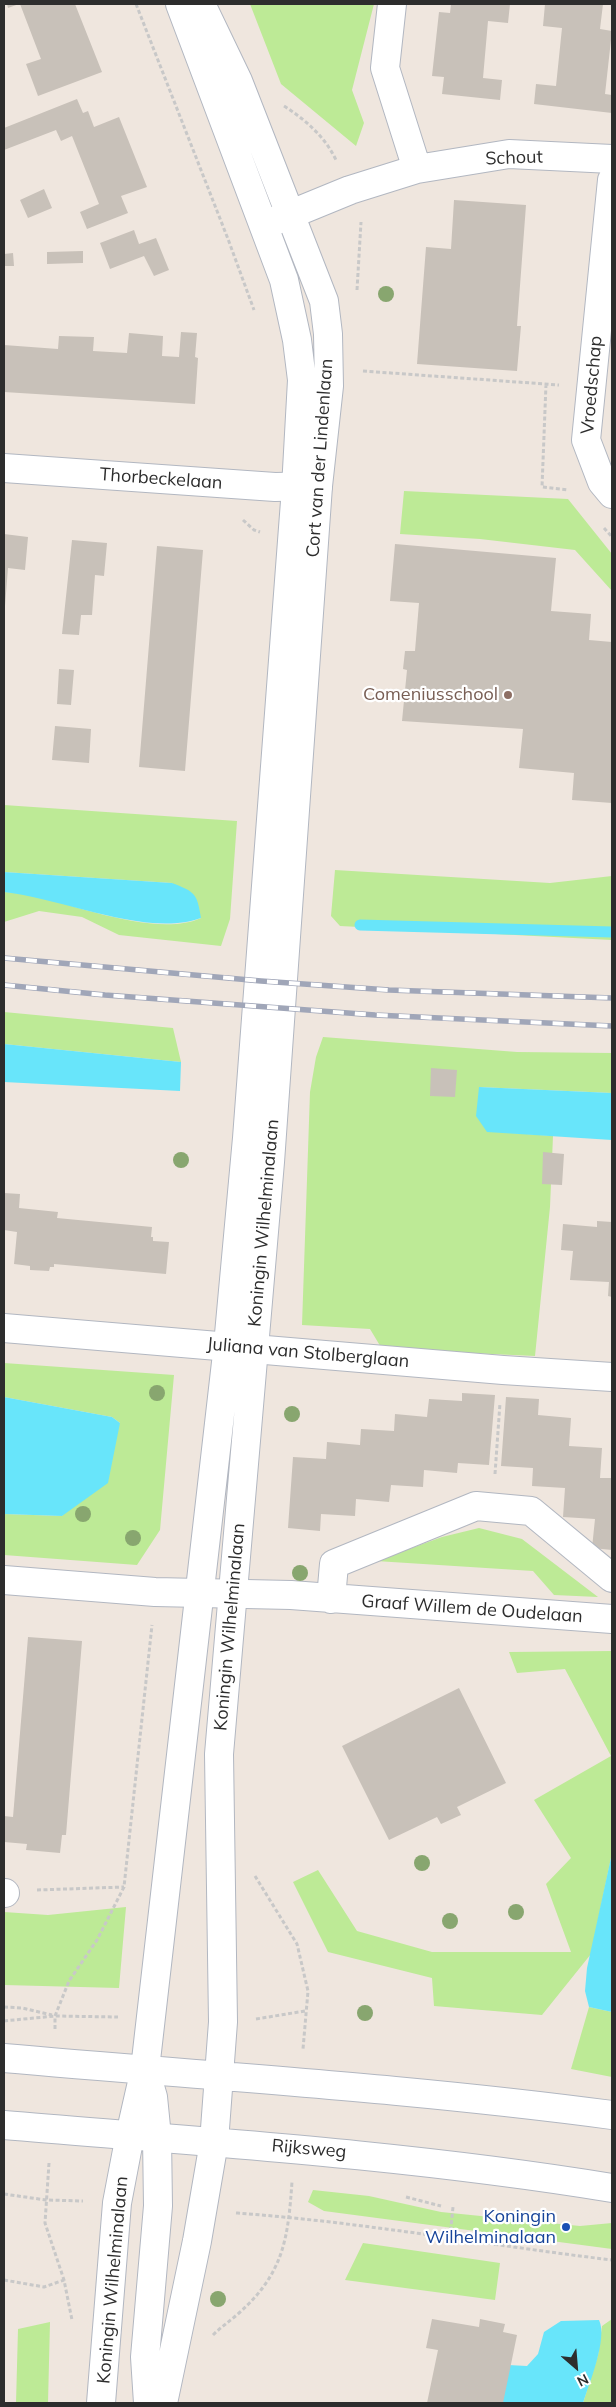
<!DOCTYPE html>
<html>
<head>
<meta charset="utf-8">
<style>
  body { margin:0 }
  #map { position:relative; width:616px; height:2407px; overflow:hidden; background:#efe6de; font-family:Mulish,sans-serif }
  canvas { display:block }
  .frame { position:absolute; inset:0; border:5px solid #2d2d2d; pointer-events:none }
  .north { position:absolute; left:551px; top:2342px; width:50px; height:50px; -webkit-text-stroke:4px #fff; paint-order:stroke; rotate:153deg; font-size:14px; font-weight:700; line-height:20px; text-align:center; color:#2d2d2d }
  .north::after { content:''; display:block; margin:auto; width:18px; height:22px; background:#2d2d2d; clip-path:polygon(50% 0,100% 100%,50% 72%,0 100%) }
</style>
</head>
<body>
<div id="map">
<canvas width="616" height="2407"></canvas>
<div class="frame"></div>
<div class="north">N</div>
</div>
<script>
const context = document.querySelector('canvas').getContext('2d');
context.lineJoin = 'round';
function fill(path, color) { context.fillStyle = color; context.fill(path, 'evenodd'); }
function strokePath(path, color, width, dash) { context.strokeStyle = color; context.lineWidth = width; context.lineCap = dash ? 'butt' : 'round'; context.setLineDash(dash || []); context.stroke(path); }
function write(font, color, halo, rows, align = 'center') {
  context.font = font + ' Mulish,sans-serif'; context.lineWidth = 4.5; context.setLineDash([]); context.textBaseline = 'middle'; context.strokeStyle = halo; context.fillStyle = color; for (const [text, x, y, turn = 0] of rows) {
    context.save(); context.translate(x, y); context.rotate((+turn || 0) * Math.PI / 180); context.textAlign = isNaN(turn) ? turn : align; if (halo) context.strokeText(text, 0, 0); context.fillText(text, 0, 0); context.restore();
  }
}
fill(new Path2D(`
  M 250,4 L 374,4 L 352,90 L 364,123 L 356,146 L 281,84 Z
  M 404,491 L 568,499 L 612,554 L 612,591 L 575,550 L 480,539 L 400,534 Z
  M 4,805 L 237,821 L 230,919 L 221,946 L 119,935 L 82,917 L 39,911 L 4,922 L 4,892 C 13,893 22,893 31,895 C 76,905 157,938 201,918 L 172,883 L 4,872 Z
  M 335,870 L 550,883 L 612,876 L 612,940 L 340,926 L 331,916 Z
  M 4,1012 L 173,1028 L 181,1062 L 4,1044 Z
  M 323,1037 L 517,1052 L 612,1053 L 612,1093 L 479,1087 L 487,1131 L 553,1136 L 550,1207 L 535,1356 L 382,1349 L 370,1329 L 302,1325 L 310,1092 L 316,1057 Z
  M 4,1363 L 174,1375 L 160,1530 L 137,1565 L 4,1555 L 4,1514 L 62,1516 L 120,1423 L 112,1417 L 4,1397 Z
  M 479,1528 L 522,1539 L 598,1597 L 554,1595 L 533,1571 L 376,1561 L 442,1537 Z
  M 612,1651 L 612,1853 L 591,1954 L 542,2015 L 434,2006 L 432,1978 L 328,1952 L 293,1882 L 318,1870 L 357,1931 L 432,1952 L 571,1952 L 546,1884 L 571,1858 L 534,1800 L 611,1756 L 565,1669 L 517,1673 L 509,1652 Z
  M 126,1907 L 119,1988 L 4,1985 L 4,1912 L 48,1915 Z
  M 589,2007 L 612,2012 L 612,2077 L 571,2069 Z
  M 313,2190 L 369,2196 L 441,2212 L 580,2226 L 612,2223 L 612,2249 L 324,2211 L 308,2202 Z
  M 363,2243 L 500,2263 L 495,2300 L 345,2280 Z
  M 612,2319 L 612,2403 L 583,2403 L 598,2355 L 602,2326 Z
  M 50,2322 L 48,2403 L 16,2403 L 18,2329 Z`), '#bdea96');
fill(new Path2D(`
  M 4,872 L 172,883 C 195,892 197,893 201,918 C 148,938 61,898 4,892 Z
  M 4,1044 L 181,1062 L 180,1091 L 4,1082 Z
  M 479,1087 L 612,1093 L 612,1140 L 487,1132 L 476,1116 Z
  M 4,1397 L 112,1417 L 120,1423 L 108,1483 L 62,1516 L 4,1514 Z
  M 612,1853 L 612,2012 L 589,2007 L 585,1991 L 587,1968 Z
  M 599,2320 C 608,2338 589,2384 583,2403 L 501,2403 L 508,2365 L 527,2366 L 538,2354 L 544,2332 L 561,2321 Z`), '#68e5fa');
strokePath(new Path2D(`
  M 360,925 L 612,932`), '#68e5fa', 11);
fill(new Path2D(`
  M 7,4 L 19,4 L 8,8 Z
  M 20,4 L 75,4 L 102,72 L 38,96 L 26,64 L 41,59 Z
  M 451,4 L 510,4 L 508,23 L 488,21 L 483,78 L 502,80 L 500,100 L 442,94 L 444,77 L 432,76 L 439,12 L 450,13 Z
  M 545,4 L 603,4 L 600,29 L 612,31 L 605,94 L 612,95 L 612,113 L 534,104 L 536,84 L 556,86 L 562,28 L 543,26 Z
  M 77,99 L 83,113 L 88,111 L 94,127 L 119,117 L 147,187 L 121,196 L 128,213 L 87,229 L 80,212 L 99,204 L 72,136 L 61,141 L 56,130 L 4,150 L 4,128 Z
  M 44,189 L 52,208 L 28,218 L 20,200 Z
  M 454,200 L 526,205 L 517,326 L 521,326 L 517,371 L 417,364 L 426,247 L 451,249 Z
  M 134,230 L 139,244 L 156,238 L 169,270 L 154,276 L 144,256 L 110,269 L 100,243 Z
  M 83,251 L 83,263 L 47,264 L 47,252 Z
  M 13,253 L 14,266 L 4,266 L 4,254 Z
  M 181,332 L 197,333 L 195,357 L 198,358 L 195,404 L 4,392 L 4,345 L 58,349 L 59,336 L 94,337 L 93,351 L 127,353 L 129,333 L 163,336 L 162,356 L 179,357 Z
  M 4,534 L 28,537 L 25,570 L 8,568 L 5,606 Z
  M 72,540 L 107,543 L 104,576 L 95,575 L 92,615 L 81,615 L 79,635 L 62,634 Z
  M 395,544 L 556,558 L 551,611 L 591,614 L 589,640 L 612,642 L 612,803 L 572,800 L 574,773 L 519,768 L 523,729 L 402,721 L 407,670 L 403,669 L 405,651 L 415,651 L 419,603 L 390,601 Z
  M 157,546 L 203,550 L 185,771 L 139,767 Z
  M 59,669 L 74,670 L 71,705 L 57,704 Z
  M 55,726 L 91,729 L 89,763 L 52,760 Z
  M 431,1068 L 457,1070 L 455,1097 L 430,1096 Z
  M 543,1152 L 564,1154 L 562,1185 L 542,1184 Z
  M 4,1193 L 20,1194 L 19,1208 L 58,1212 L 57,1218 L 152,1227 L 151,1237 L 153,1237 L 153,1241 L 169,1242 L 166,1274 L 54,1264 L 54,1267 L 50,1267 L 49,1271 L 30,1270 L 30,1266 L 14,1264 L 17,1232 L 4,1230 Z
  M 597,1221 L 612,1222 L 612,1297 L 608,1296 L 609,1282 L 570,1280 L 573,1251 L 561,1250 L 563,1224 L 597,1227 Z
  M 462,1393 L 495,1395 L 489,1465 L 458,1463 L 457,1473 L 424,1470 L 423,1487 L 391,1485 L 389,1502 L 356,1499 L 355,1516 L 321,1514 L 320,1531 L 288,1528 L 293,1457 L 326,1459 L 327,1442 L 360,1445 L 361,1429 L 394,1431 L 395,1414 L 427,1417 L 429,1399 L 462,1401 Z
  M 506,1397 L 539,1399 L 538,1415 L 571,1418 L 569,1446 L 602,1448 L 600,1478 L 612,1478 L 612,1550 L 592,1548 L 595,1519 L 563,1517 L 565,1488 L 532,1486 L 533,1468 L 501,1466 Z
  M 28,1637 L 82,1641 L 66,1835 L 62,1835 L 60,1853 L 26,1850 L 27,1844 L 4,1842 L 4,1816 L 13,1817 Z
  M 459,1688 L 506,1783 L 457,1807 L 461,1815 L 441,1824 L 437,1817 L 389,1840 L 342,1746 Z
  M 432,2319 L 479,2327 L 480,2319 L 505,2324 L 503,2332 L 517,2335 L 503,2403 L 427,2403 L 438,2350 L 426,2348 Z`), '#c8c1b9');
const minor = new Path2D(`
  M 392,4 L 385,68 L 417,169
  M 612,180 L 586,440 L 602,482 L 612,494
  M 267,224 L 350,190 L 417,169 L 509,154 L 612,159
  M 4,1328 L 503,1370 L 612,1377
  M 4,1580 L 155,1592 L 291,1595 L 612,1619
  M 331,1599 L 334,1564 L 476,1506 L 531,1511 L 612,1578
  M 4,1893 L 5,1893`);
const tertiary = new Path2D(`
  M 4,468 L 275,487 L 318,486
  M 145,2069 L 153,2097 L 157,2137 L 158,2206 L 145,2357 L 148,2403
  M 101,2403 L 117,2203 L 130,2135
  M 163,2403 L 197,2241 L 214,2142`);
const secondary = new Path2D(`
  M 201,4 L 238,81 L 324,301 L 328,334 L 329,386 L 318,486 L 270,1162 L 219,1754 L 223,2022 L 214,2142
  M 4,2058 C 207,2076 410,2088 612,2115
  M 4,2125 C 207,2142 410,2155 612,2188
  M 130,2135 L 145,2069 L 228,1345 L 247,1138 L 296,488 L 302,380 L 297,340 L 284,280 L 180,4`);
strokePath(minor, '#b2b7c1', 30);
strokePath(tertiary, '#b2b7c1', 30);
strokePath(secondary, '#b2b7c1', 30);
strokePath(new Path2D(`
  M 136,4 L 228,239 L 254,310
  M 284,106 C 306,120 325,137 336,160
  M 357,290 L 361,222
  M 363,371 L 559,385
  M 546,384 L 542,487 L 568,490
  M 243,520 L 254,530 L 260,532
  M 604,528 L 612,537
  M 495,1474 L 500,1403
  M 255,1876 L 297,1944 L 308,1991 L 303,2049
  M 37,1890 L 124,1887
  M 4,2007 L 22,2008 L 52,2015
  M 256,2019 L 305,2011
  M 4,2021 L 55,2016 L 118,2017
  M 55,2029 L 55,2016 L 69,1981 L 97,1940 L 124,1887 L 152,1625
  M 49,2163 L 45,2223 L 64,2280 L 72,2320
  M 4,2194 L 46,2200 L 83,2201
  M 406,2197 L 441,2206
  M 236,2213 C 362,2222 487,2245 612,2260
  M 450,2237 L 453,2207
  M 4,2280 L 44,2287 L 64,2280
  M 213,2335 C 221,2327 230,2321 239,2313 C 284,2273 288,2238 292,2182`), '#c8c8c8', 3, [4, 2.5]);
strokePath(minor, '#fff', 28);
strokePath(tertiary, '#fff', 28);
strokePath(secondary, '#fff', 28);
const rail = new Path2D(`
  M 4,958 L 261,981 L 389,990 L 612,998
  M 4,985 L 105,995 L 375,1015 L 612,1026`);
strokePath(rail, '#a0a6b8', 5.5);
strokePath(rail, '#fff', 4, [11]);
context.fillStyle = '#88a66f';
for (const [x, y] of [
  [386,294],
  [181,1160],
  [157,1393],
  [292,1414],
  [83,1514],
  [133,1538],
  [300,1573],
  [422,1863],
  [516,1912],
  [450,1921],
  [365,2013],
  [218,2299]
]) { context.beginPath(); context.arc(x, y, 8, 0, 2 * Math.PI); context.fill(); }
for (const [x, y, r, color] of [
  [508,695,5,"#8d6e63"],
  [566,2227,5,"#1a4fb4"]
]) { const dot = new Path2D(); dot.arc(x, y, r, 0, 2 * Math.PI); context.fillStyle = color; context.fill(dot); strokePath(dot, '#fff', 2); }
write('18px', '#2d2d2d', '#fff', [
  ["Schout",514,158,-2],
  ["Vroedschap",592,385,-85],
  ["Cort van der Lindenlaan",320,458,-86],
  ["Thorbeckelaan",161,479,4],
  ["Koningin Wilhelminalaan",264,1223,-85],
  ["Juliana van Stolberglaan",308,1353,5],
  ["Graaf Willem de Oudelaan",472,1609,4],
  ["Koningin Wilhelminalaan",230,1627,-85],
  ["Rijksweg",309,2149,5],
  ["Koningin Wilhelminalaan",113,2280,-85]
]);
write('18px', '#785e54', '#fff', [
  ["Comeniusschool",498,695]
], 'right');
write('18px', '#164399', '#fff', [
  ["Koningin",556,2217],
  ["Wilhelminalaan",556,2238]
], 'right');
</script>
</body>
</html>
